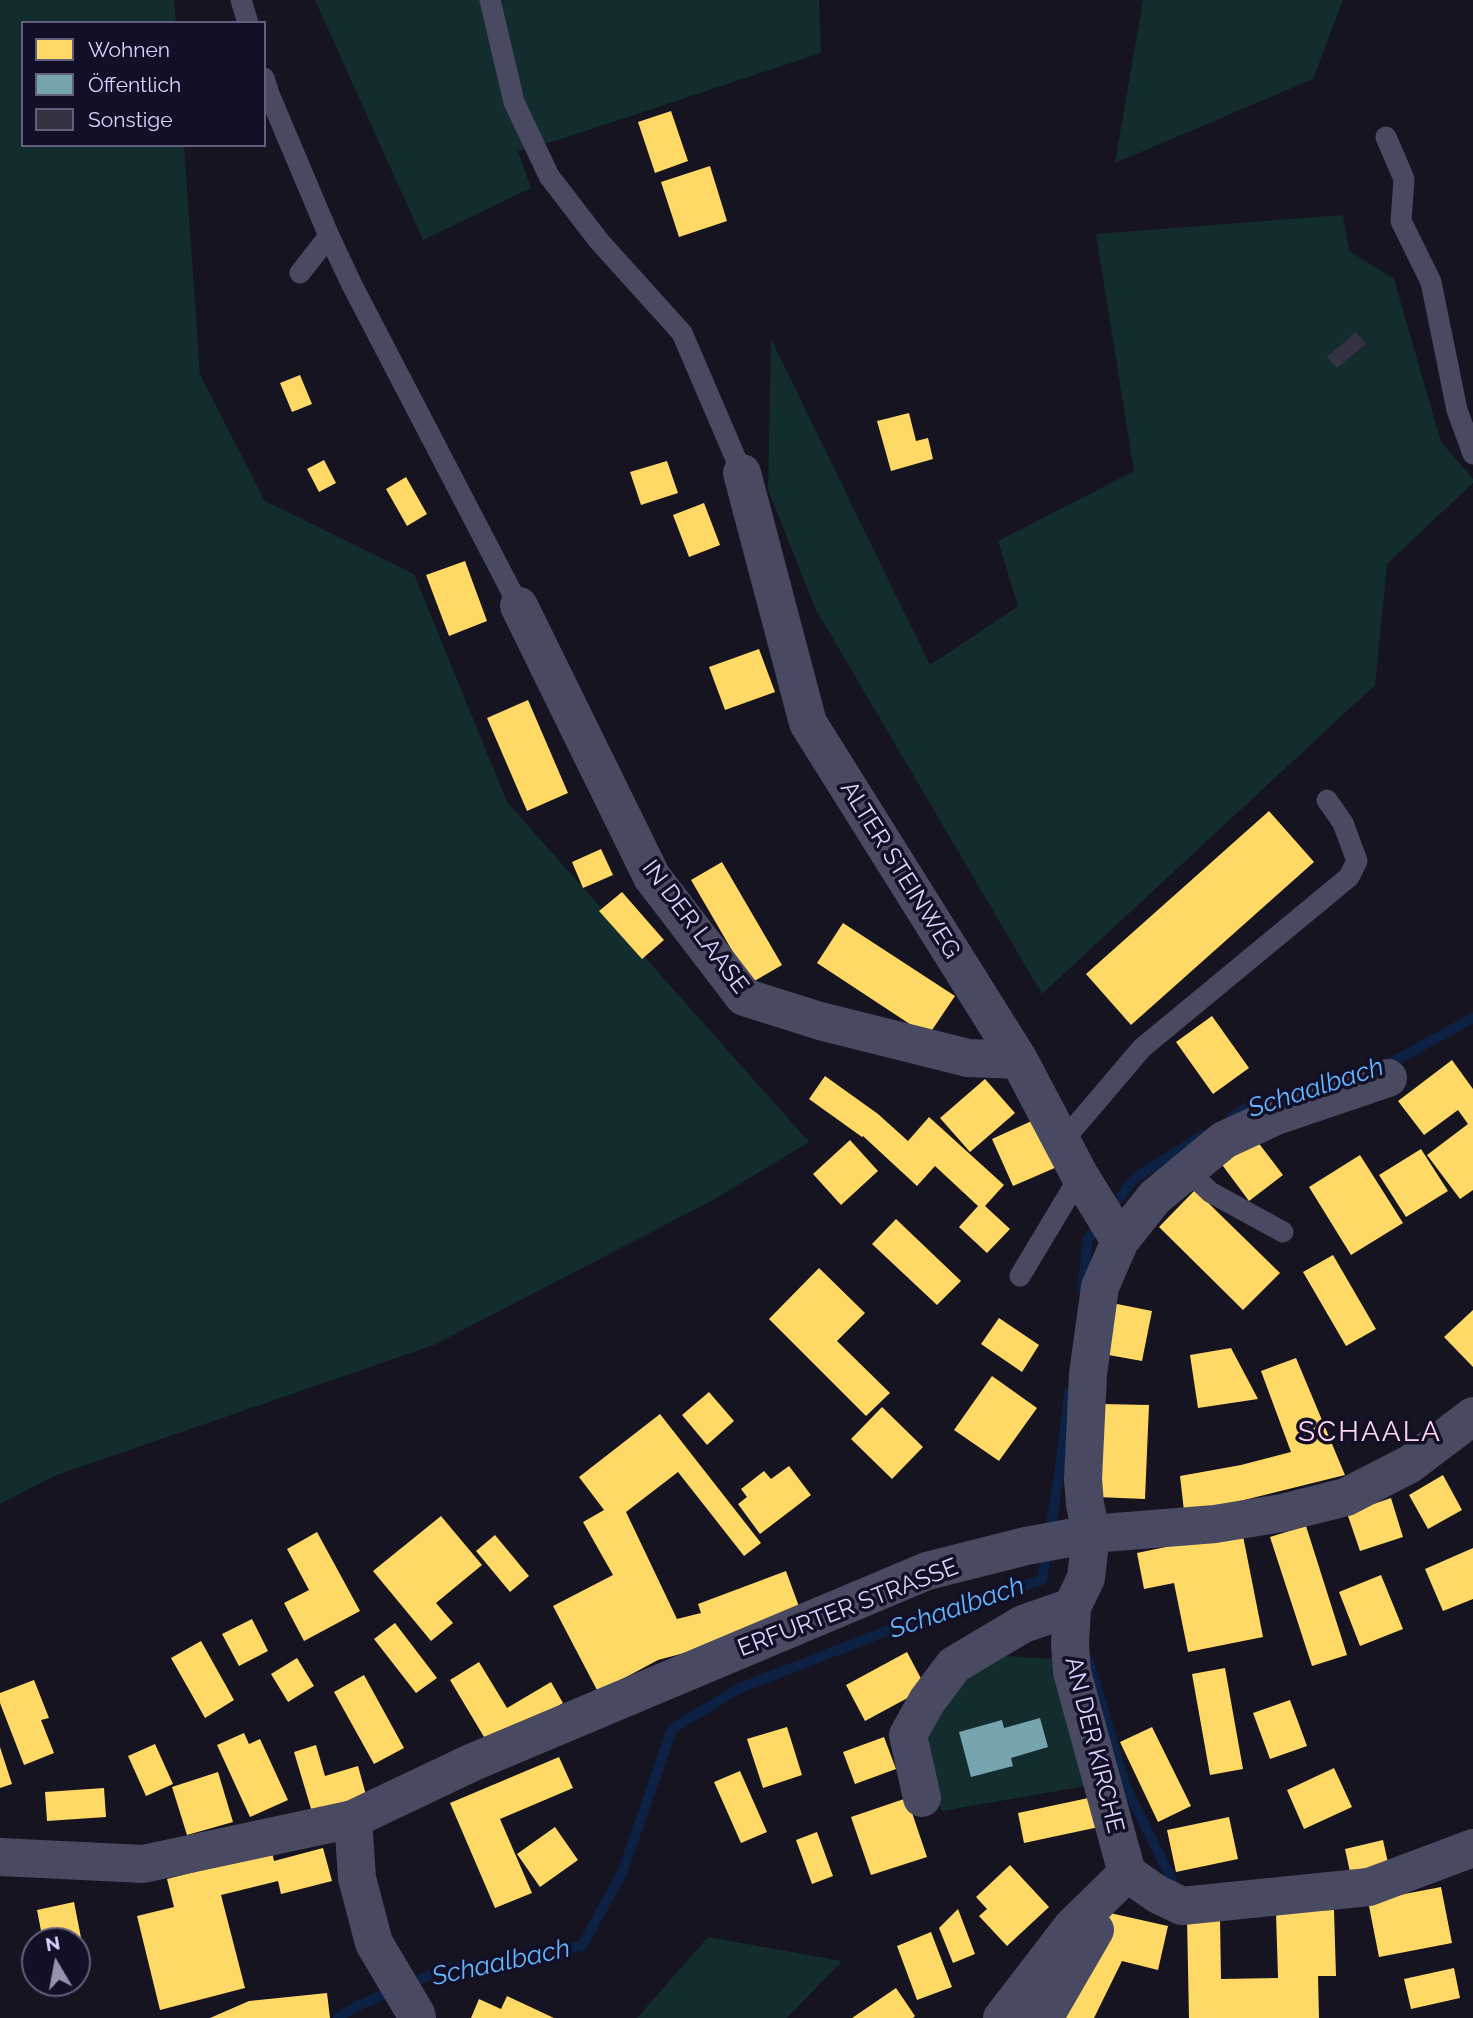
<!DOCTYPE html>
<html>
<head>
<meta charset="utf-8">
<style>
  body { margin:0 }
  #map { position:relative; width:1473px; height:2018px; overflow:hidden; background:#161421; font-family:Raleway,sans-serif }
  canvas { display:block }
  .legend { position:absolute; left:21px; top:21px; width:245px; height:126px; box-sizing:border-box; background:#130f26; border:2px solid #625e7d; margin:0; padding:9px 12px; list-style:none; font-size:21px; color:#d9d4ff }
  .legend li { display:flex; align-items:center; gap:14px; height:35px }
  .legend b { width:35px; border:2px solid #625e7d }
  .north { position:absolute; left:21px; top:1927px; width:70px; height:70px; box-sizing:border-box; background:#130f26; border:2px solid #625e7d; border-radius:50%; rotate:350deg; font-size:19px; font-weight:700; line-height:28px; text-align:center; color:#d9d4ff }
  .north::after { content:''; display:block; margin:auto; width:24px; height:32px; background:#9591b1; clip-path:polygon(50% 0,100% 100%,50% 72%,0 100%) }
</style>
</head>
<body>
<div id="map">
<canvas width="1473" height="2018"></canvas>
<ul class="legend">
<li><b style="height:19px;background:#ffd966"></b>Wohnen</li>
<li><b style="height:19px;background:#76a5af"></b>Öffentlich</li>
<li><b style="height:19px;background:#343243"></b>Sonstige</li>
</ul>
<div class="north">N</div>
</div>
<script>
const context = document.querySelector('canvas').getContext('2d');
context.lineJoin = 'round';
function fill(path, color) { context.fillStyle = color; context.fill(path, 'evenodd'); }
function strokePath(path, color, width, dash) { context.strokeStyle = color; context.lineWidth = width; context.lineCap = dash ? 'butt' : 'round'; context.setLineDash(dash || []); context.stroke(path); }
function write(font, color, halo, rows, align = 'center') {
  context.font = font + ' Raleway,sans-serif'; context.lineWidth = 7; context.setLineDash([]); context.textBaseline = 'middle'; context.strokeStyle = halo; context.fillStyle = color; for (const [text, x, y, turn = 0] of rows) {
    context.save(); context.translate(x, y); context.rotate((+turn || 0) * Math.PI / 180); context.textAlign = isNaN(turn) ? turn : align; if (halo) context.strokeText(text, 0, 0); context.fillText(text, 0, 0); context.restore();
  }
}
fill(new Path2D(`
  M 0,0 L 174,0 L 176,23 L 23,23 L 23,145 L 184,145 L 200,375 L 265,501 L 414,574 L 507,802 L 809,1142 L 715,1199 L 434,1345 L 54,1476 L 0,1504 Z
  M 315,0 L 819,0 L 821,53 L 558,140 L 518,151 L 531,188 L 423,240 Z
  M 1143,0 L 1343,0 L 1313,79 L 1115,163 Z
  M 1343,215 L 1349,251 L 1394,279 L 1441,442 L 1473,479 L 1473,483 L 1387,564 L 1375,685 L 1042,994 L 815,608 L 768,489 L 771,339 L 930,665 L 1018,606 L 998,541 L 1134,471 L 1096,234 Z
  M 1004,1656 L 1053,1659 L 1086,1786 L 942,1811 L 923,1771 L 923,1729 L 935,1696 Z
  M 708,1937 L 842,1961 L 787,2018 L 637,2018 Z`), '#132c2d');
fill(new Path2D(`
  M 671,111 L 688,161 L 655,173 L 638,122 Z
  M 710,166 L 727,221 L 679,237 L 661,182 Z
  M 300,375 L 312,404 L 292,412 L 280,383 Z
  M 909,413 L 916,441 L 928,438 L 933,459 L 891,471 L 877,421 Z
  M 324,460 L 336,483 L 319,492 L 307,469 Z
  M 667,461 L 678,493 L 641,505 L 630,472 Z
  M 406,477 L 427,514 L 407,526 L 386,489 Z
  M 704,503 L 720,545 L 689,557 L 673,515 Z
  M 465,561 L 487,621 L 449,636 L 426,575 Z
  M 759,649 L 775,692 L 725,710 L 709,667 Z
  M 528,700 L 568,793 L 527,811 L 487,718 Z
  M 1269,811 L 1314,862 L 1131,1025 L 1086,974 Z
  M 601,849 L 613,875 L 583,888 L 572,862 Z
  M 722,862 L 782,965 L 751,983 L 691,880 Z
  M 622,892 L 664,940 L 642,959 L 599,911 Z
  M 843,923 L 955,996 L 928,1036 L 817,963 Z
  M 1212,1016 L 1249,1068 L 1213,1094 L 1176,1042 Z
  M 1452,1060 L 1473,1089 L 1473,1190 L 1460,1199 L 1427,1155 L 1468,1124 L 1458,1110 L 1424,1135 L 1398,1101 Z
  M 825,1076 L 878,1114 L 908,1141 L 929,1117 L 1004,1185 L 985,1206 L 1010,1229 L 987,1253 L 959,1227 L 978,1206 L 935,1166 L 917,1186 L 863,1136 L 862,1137 L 809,1099 Z
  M 985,1079 L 1015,1113 L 970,1152 L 940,1118 Z
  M 1036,1119 L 1057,1167 L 1013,1186 L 992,1139 Z
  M 1254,1137 L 1283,1175 L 1249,1201 L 1220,1162 Z
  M 850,1140 L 878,1171 L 841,1205 L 813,1174 Z
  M 1421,1149 L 1448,1191 L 1406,1217 L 1379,1175 Z
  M 1360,1155 L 1403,1223 L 1351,1255 L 1309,1187 Z
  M 1195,1190 L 1280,1273 L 1243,1310 L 1159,1227 Z
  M 896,1219 L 961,1281 L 937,1305 L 872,1244 Z
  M 1333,1255 L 1376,1329 L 1346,1346 L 1303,1272 Z
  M 819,1268 L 865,1313 L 837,1341 L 890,1393 L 866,1416 L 769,1319 Z
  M 1112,1303 L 1152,1311 L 1142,1361 L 1103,1354 Z
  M 1473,1310 L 1473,1367 L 1444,1337 Z
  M 999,1318 L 1039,1345 L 1022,1372 L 981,1344 Z
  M 1231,1348 L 1258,1399 L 1198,1408 L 1190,1355 Z
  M 1296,1358 L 1345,1475 L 1228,1504 L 1184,1511 L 1180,1476 L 1241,1465 L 1291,1452 L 1261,1371 Z
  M 992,1376 L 1037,1408 L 999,1461 L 954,1430 Z
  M 709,1392 L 734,1421 L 707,1445 L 682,1415 Z
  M 1102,1404 L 1149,1405 L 1145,1499 L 1097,1497 Z
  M 882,1407 L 923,1447 L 892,1479 L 851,1439 Z
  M 660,1414 L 761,1543 L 744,1556 L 678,1472 L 626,1512 L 677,1619 L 701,1613 L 698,1604 L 786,1571 L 801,1612 L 714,1645 L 658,1660 L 598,1692 L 553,1606 L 613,1575 L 583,1522 L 604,1510 L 579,1477 Z
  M 789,1466 L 811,1495 L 760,1534 L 738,1504 L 747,1497 L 741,1489 L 764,1471 L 771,1479 Z
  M 1443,1475 L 1462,1510 L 1428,1529 L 1409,1495 Z
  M 1391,1498 L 1403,1537 L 1360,1551 L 1347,1513 Z
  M 441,1516 L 482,1565 L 436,1603 L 453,1623 L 431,1641 L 373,1571 Z
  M 1306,1526 L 1347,1655 L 1312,1666 L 1270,1537 Z
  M 1242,1531 L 1263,1637 L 1188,1652 L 1174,1583 L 1144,1589 L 1137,1553 Z
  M 317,1532 L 360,1611 L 304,1641 L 284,1603 L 309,1590 L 287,1549 Z
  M 495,1535 L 529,1576 L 510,1592 L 476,1551 Z
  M 1473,1548 L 1473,1599 L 1443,1611 L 1425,1569 Z
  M 1381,1575 L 1403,1629 L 1360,1646 L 1339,1592 Z
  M 252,1619 L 268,1651 L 239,1666 L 222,1634 Z
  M 395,1623 L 437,1678 L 416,1693 L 374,1639 Z
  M 201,1641 L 234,1700 L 205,1718 L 171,1658 Z
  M 907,1652 L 926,1688 L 865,1721 L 846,1685 Z
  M 297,1658 L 314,1686 L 288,1702 L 271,1674 Z
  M 479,1662 L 507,1708 L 551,1682 L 563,1703 L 490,1747 L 450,1680 Z
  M 1225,1668 L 1243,1769 L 1210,1775 L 1192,1674 Z
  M 364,1675 L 404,1748 L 374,1764 L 334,1692 Z
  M 34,1680 L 49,1718 L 41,1720 L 54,1753 L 24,1765 L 0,1703 L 0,1693 Z
  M 1290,1700 L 1307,1746 L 1270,1759 L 1253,1713 Z
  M 787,1727 L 802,1775 L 763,1788 L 747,1739 Z
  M 1152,1727 L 1191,1806 L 1158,1822 L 1120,1742 Z
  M 244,1733 L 249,1744 L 260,1739 L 288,1800 L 250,1817 L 217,1745 Z
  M 884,1737 L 896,1769 L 855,1784 L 843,1752 Z
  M 155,1744 L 173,1784 L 146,1796 L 128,1756 Z
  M 316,1745 L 325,1776 L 358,1766 L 366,1795 L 312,1812 L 294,1752 Z
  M 0,1747 L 12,1784 L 0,1788 Z
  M 559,1757 L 573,1788 L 500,1819 L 532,1893 L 495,1908 L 450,1803 Z
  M 1334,1768 L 1352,1807 L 1304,1829 L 1287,1790 Z
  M 740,1771 L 767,1832 L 741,1843 L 714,1782 Z
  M 218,1772 L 233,1822 L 187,1835 L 172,1787 Z
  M 104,1788 L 106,1817 L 47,1821 L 45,1792 Z
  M 1093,1797 L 1099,1827 L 1024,1843 L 1018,1813 Z
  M 907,1798 L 927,1857 L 871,1875 L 851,1817 Z
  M 1229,1817 L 1238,1859 L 1176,1872 L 1167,1830 Z
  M 555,1827 L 578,1860 L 540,1887 L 517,1854 Z
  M 817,1832 L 833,1876 L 812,1884 L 796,1840 Z
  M 1383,1840 L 1388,1863 L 1350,1872 L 1345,1849 Z
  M 323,1848 L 332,1881 L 281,1894 L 278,1881 L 221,1895 L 245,1988 L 160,2010 L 137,1916 L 174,1907 L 167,1879 L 272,1852 L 274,1861 Z
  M 1010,1865 L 1049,1907 L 1007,1946 L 979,1916 L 987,1909 L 976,1897 Z
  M 1441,1887 L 1452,1943 L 1379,1957 L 1368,1901 Z
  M 74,1902 L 84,1953 L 77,1954 L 77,1941 L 43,1941 L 37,1910 Z
  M 958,1909 L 975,1954 L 953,1963 L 939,1928 Z
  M 1334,1910 L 1336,1976 L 1318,1976 L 1319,2018 L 1189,2018 L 1187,1918 L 1220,1918 L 1221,1979 L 1278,1978 L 1276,1912 Z
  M 1110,1913 L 1168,1926 L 1158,1970 L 1122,1961 L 1094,2018 L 1066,2018 L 1060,2015 Z
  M 931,1932 L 952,1987 L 917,2000 L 897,1946 Z
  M 1454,1968 L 1460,1998 L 1411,2009 L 1404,1979 Z
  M 896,1988 L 915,2016 L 913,2018 L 852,2018 Z
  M 327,1993 L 330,2018 L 210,2018 L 249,2001 Z
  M 507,1996 L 554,2018 L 471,2018 L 479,1999 L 501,2009 Z`), '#ffd966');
fill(new Path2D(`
  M 1040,1718 L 1048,1747 L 1011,1758 L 1013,1766 L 971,1777 L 959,1732 L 1002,1720 L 1004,1728 Z`), '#76a5af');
strokePath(new Path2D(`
  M 1383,1067 L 1473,1018
  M 1231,1117 L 1248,1107 L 1267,1101
  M 1110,1210 L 1135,1178 L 1203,1135
  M 1082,1289 L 1088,1239 L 1101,1223
  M 1089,1661 L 1125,1785 L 1175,1886
  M 338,2018 L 357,2006 L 442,1970 L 582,1946 L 622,1873 L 672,1729 L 738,1689 L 917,1619 L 1042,1580 L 1060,1469 L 1069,1392`), '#0d2144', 10);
fill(new Path2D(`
  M 1356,332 L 1366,344 L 1337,368 L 1327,357 Z`), '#343243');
strokePath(new Path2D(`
  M 241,0 L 248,23
  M 490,0 L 514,102 L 549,176 L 599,241 L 682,333 L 742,473
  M 264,78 L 269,94 L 329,236 L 352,285 L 519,606
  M 1386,137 L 1404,179 L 1401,221 L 1431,282 L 1457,410 L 1473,454
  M 300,273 L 329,236
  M 1062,1142 L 1142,1048 L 1349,877 L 1357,861 L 1343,823 L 1327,800
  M 1187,1170 L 1210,1192 L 1283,1232
  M 1020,1276 L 1080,1176`), '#4a4962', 21);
strokePath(new Path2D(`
  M 742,473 L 808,723 L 1019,1060 L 1080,1176 L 1120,1241
  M 519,606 L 652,877 L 744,997 L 820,1021 L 968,1058 L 1019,1060
  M 922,1798 L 908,1735 L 927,1701 L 954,1665 L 1023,1624 L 1072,1607
  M 353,1819 L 357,1878 L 374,1943 L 416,2014 L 417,2018
  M 0,1857 L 143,1864 L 353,1819 L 473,1762 L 927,1571 L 1026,1546 L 1091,1534 L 1215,1524 L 1282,1513 L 1346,1497 L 1410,1464 L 1473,1416
  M 1127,1873 L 1072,1672 L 1070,1644 L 1072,1607 L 1086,1578 L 1091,1534 L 1085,1504 L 1083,1479 L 1088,1374 L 1100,1287 L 1120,1241 L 1155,1197 L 1224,1140 L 1276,1116 L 1388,1078
  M 1127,1873 L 1157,1894 L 1182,1906 L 1369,1887 L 1473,1848
  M 1002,2018 L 1072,1927 L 1127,1873
  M 1044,2018 L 1095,1930`), '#4a4962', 38);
write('24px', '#d9d4ff', '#130f26', [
  ["ALTER STEINWEG",900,870,58],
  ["IN DER LAASE",695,927,53],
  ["ERFURTER STRASSE",848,1608,-21],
  ["AN DER KIRCHE",1094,1745,76]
]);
write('italic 26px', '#62b6ff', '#130f26', [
  ["Schaalbach",1316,1088,-18],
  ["Schaalbach",957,1608,-19],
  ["Schaalbach",501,1963,-12]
]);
context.letterSpacing = '2px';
write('28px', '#ffd6f0', '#130f26', [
  ["SCHAALA",1370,1433]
]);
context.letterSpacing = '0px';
</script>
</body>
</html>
